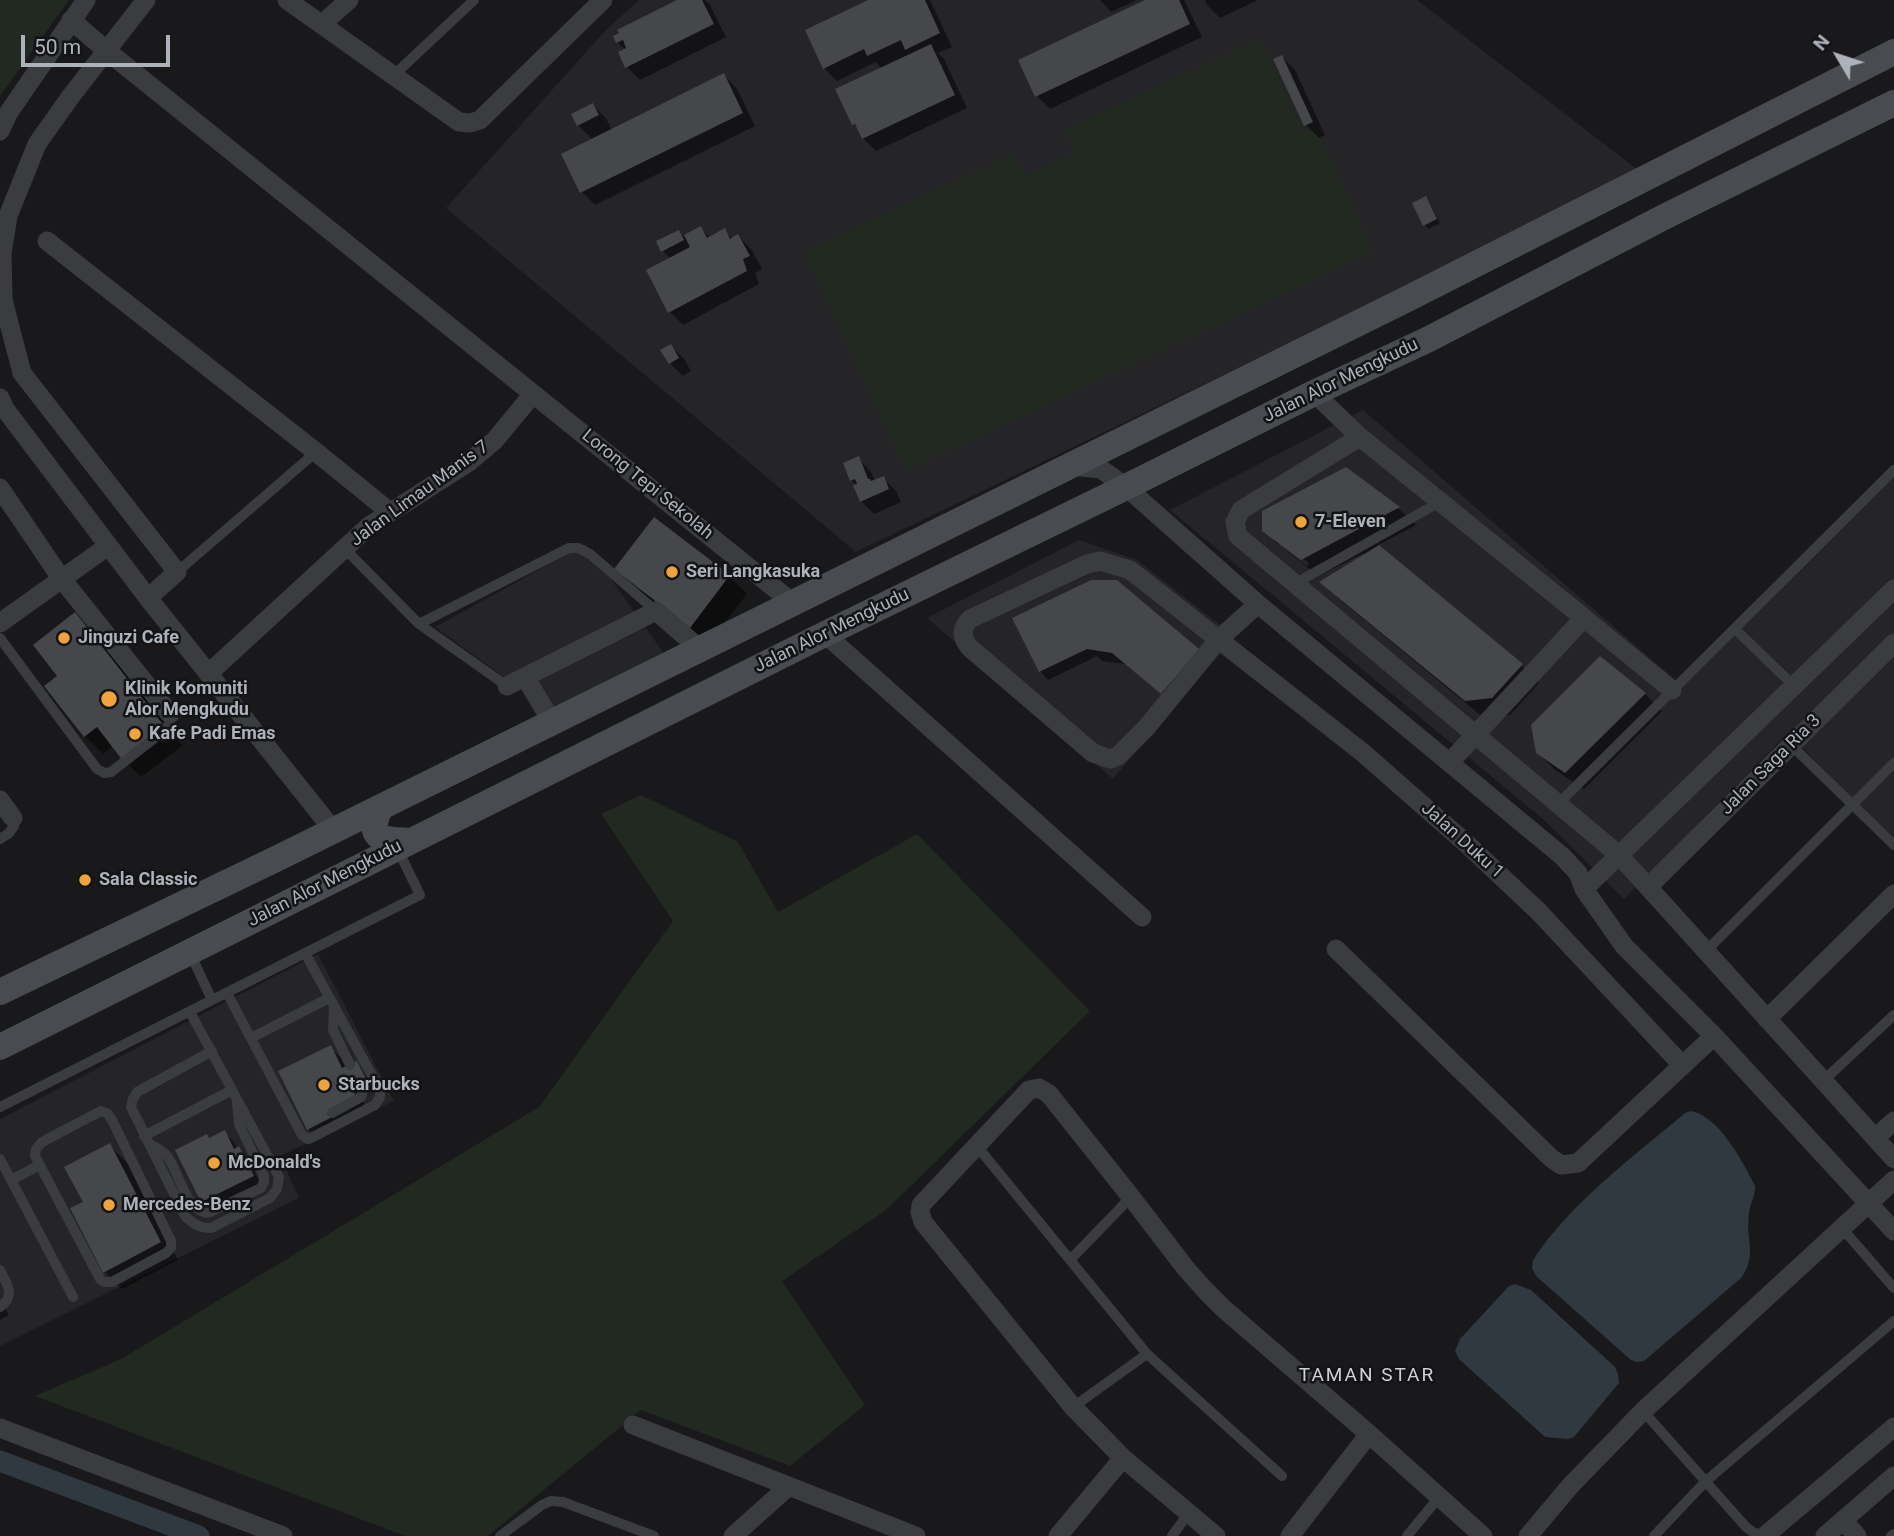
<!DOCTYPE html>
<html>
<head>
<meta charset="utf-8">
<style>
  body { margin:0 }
  #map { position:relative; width:1894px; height:1536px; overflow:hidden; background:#19191b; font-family:Roboto,sans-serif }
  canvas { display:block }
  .north { position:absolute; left:1803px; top:21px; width:70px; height:70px; -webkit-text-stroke:5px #141416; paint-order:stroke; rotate:309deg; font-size:19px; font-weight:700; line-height:28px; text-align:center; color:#acb1ba }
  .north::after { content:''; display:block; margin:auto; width:24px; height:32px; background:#acb1ba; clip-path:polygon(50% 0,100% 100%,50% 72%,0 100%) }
  .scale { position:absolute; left:21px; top:35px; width:149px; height:32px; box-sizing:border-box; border:4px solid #acb1ba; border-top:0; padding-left:9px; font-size:21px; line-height:24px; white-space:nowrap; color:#acb1ba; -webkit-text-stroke:5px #141416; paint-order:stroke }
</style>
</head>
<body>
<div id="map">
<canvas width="1894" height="1536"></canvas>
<div class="north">N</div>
<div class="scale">50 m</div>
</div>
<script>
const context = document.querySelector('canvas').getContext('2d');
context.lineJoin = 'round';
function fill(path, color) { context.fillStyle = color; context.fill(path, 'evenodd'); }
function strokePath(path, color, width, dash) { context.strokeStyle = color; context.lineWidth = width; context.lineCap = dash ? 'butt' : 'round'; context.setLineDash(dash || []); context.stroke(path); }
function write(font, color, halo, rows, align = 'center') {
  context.font = font + ' Roboto,sans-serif'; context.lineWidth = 5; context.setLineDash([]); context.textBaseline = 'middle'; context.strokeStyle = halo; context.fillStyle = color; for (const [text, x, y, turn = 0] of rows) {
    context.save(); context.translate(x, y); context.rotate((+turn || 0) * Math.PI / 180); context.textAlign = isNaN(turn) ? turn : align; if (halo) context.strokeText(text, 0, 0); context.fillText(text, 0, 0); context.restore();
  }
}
fill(new Path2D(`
  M 639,0 L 1417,0 L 1642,173 L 856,552 L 446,208 L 605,31 Z
  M 1363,410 L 1679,683 L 1894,467 L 1894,842 L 1788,733 L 1624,899 L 1544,820 L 1170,510 Z
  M 1079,540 L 1137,560 L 1233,635 L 1113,779 L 927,618 Z
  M 586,544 L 665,655 L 551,711 L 435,627 Z
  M 318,954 L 394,1101 L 280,1156 L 299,1198 L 0,1346 L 0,1119 Z`), '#252528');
fill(new Path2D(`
  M 0,0 L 69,0 L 0,96 Z
  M 1261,38 L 1304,133 L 1316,128 L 1374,252 L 906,471 L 804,252 L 1014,153 L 1025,176 L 1075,153 L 1065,130 Z
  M 641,795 L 738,842 L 778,912 L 917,834 L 1090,1011 L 886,1210 L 782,1281 L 865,1405 L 790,1466 L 641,1410 L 488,1536 L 405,1536 L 35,1396 L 121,1359 L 539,1107 L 673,921 L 601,814 Z`), '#212921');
fill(new Path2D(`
  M 1691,1111 C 1719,1116 1743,1162 1755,1186 C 1756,1195 1750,1203 1749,1213 C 1745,1239 1758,1255 1741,1278 L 1644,1361 L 1637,1362 L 1631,1360 L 1536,1276 L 1532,1268 L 1533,1260 C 1572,1201 1632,1158 1685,1113 Z
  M 1515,1284 L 1531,1290 L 1615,1367 L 1618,1374 L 1619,1383 L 1574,1437 L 1568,1439 L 1545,1437 L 1459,1359 L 1455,1351 L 1460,1339 L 1509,1286 Z`), '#2f393f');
fill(new Path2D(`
  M 681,0 L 705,0 L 710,5 L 726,37 L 640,80 L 627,67 L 625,50 L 617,42 Z
  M 872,0 L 930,0 L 952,47 L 938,53 L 944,59 L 967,108 L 876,151 L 863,138 L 860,131 L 854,124 L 882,69 L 876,62 L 837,81 L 824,68 Z
  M 1100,0 L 1137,0 L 1111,12 Z
  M 1149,0 L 1184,0 L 1202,37 L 1050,109 L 1037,96 Z
  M 1205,0 L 1258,0 L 1220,18 L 1207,5 Z
  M 1282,57 L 1295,70 L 1325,135 L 1319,138 L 1306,125 L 1276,60 Z
  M 724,75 L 737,89 L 755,126 L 595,205 L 582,192 L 563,155 L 593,140 L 578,125 L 593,105 L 606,118 L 612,131 Z
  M 1426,198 L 1429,202 L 1440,223 L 1428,229 L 1425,225 Z
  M 701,228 L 710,238 L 724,231 L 733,239 L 738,236 L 751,249 L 762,269 L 755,273 L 759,284 L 683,325 L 670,312 L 671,259 L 663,251 L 679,232 L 684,237 Z
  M 671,346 L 684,359 L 691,371 L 683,376 L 670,363 Z
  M 858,458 L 871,472 L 875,481 L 883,478 L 896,491 L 901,502 L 874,514 L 861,501 L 857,486 L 851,480 Z
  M 1346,469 L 1399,509 L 1416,525 L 1377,546 L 1522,666 L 1539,683 L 1510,715 L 1484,718 L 1339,599 L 1322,582 L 1365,555 L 1364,553 L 1319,576 L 1280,546 L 1307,566 L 1309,563 L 1279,541 L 1279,545 L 1263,530 Z
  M 655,519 L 729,576 L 747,594 L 708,644 L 634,587 L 616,569 Z
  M 1116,582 L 1198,650 L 1170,701 L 1126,664 L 1102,661 L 1097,656 L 1048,680 L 1040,671 Z
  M 75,614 L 93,632 L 182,746 L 141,777 L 124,760 L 113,745 L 103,754 L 85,736 L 46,687 L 59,676 Z
  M 1645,694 L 1662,711 L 1584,789 L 1555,770 L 1537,752 Z
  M 330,1047 L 343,1060 L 356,1063 L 360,1067 L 371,1087 L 359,1093 L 367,1110 L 312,1132 L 308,1129 Z
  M 224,1132 L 233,1141 L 237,1149 L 239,1148 L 247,1157 L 261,1185 L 211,1210 L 202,1201 L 177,1151 Z
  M 109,1145 L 127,1163 L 178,1260 L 122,1289 L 105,1272 L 85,1203 Z
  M 0,1299 L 9,1315 L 0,1320 Z`), '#0007');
strokePath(new Path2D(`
  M 0,1461 L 199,1536`), '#2f393f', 21);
fill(new Path2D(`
  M 677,0 L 702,0 L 714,24 L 625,68 L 618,52 L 626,48 L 623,40 L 616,43 L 613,36 L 619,33 L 617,30 Z
  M 868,0 L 925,0 L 940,33 L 905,50 L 901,40 L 867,56 L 864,49 L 823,69 L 805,30 Z
  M 1145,0 L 1179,0 L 1190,24 L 1035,97 L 1018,60 Z
  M 931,44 L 955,95 L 862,139 L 855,124 L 852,125 L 835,89 Z
  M 1282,55 L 1313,122 L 1304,126 L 1273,59 Z
  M 724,73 L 743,113 L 580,193 L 561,154 Z
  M 593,103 L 599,115 L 577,126 L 571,114 Z
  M 1426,196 L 1437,219 L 1423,226 L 1412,203 Z
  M 701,226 L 707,238 L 725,228 L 730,239 L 738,234 L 750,256 L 743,259 L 747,271 L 668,313 L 646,270 L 690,247 L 684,235 Z
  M 679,230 L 684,240 L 661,252 L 656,241 Z
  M 671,344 L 679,358 L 669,364 L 660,350 Z
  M 859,456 L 868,479 L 870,479 L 871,481 L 884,476 L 889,489 L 860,502 L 853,485 L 857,484 L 855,479 L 850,481 L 843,463 Z
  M 1346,467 L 1400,507 L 1301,560 L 1262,531 L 1262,511 Z
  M 654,517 L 730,575 L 690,628 L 614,569 Z
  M 1379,545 L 1523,664 L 1492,698 L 1465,701 L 1319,582 Z
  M 1091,580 L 1117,580 L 1199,649 L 1161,694 L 1112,653 L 1087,649 L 1039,672 L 1012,618 Z
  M 75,612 L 165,727 L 123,761 L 97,727 L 84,737 L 44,686 L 57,676 L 33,645 Z
  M 1600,656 L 1646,693 L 1565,773 L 1536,753 L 1531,725 Z
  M 331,1045 L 342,1068 L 357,1061 L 368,1083 L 353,1091 L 356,1096 L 334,1116 L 307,1130 L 278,1071 Z
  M 225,1130 L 234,1149 L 239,1146 L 254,1176 L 201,1202 L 175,1150 L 207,1134 L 209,1138 Z
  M 110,1143 L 161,1242 L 103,1273 L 70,1208 L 83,1202 L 64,1167 Z`), '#46474b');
strokePath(new Path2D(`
  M 393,76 L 474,0
  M 345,549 L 419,624 L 507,686
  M 177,572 L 316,452
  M 1296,583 L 1440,502
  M 419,624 L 569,548 L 578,548 L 590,554 L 656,611
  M 1735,629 L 1794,686
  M 0,638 L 97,769 L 104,773 L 111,772 L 165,730 L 170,723 L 170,714
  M 1792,746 L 1894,845
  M 1559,803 L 1894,470
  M 0,839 L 9,833 L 14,826 L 13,818
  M 1706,951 L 1894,763
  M 190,953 L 212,1000
  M 227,993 L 302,1135 L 308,1139 L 313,1137 L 375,1105 L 380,1097 L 380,1090 L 305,953
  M 334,1006 L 333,1030 L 350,1065
  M 190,1012 L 279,1177 L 277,1189 L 270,1198 L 211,1228 C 200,1228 193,1224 185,1216 L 131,1107 L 133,1099 L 137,1092 L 212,1051
  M 251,1038 L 329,998
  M 1823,1081 L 1894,1015
  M 0,1107 L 420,895 L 398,850
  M 101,1111 L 108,1114 L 112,1120 L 171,1241 L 171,1248 L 166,1253 L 112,1282 L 104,1282 L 100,1279 L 35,1156 L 36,1149 L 42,1142 Z
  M 332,1113 L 361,1097 L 363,1091 L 361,1087
  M 144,1136 L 232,1090
  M 149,1144 C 155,1147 163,1150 167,1156 C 180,1173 185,1211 208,1213 L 261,1188 L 264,1182 L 264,1176 L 239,1124 L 237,1103
  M 976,1145 L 1147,1354 L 1282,1476
  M 0,1159 L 73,1297
  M 11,1180 L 40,1165
  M 1841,1227 L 1894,1288
  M 1070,1260 L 1131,1197
  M 0,1270 C 7,1284 16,1296 0,1307
  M 1073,1407 L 1147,1354
  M 1643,1411 L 1746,1527 L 1754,1533 L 1767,1534
  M 500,1536 L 542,1505 L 551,1501 L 563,1502 L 654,1536
  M 1172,1536 L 1188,1514
  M 1407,1536 L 1440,1496
  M 1654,1536 L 1706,1481 L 1894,1321
  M 1891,1536 L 1894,1534`), '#3a3c40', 10);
strokePath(new Path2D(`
  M 146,0 L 71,96 L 37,144 L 8,216 L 2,253 L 3,300 L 22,373 L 177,572 L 148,598
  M 287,0 L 459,122 L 470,123 L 480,120 L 603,0
  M 71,20 L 107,51 L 793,603
  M 322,24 L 349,0
  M 0,131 L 9,112 L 86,0
  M 47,241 L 316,452 L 390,512
  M 1314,393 L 1360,437 L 1584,618 L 1450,762
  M 0,398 L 5,409 L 148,598 L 334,831
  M 1360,437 L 1241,510 L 1235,522 L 1238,536 L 1619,855 L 1894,1159
  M 1070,466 L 1101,469 L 1126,487 L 1258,604 L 1562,856 L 1578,873 L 1584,889 L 1624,946 L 1714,1036 L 1894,1231
  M 0,488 L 61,578 L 170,714
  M 1258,604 L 1219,639 L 1146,728 L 1118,756 L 1110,759 L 1093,753 L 969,647 C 961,636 961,629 970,619 L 1087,564 L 1100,561 L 1130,570 L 1362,752 L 1468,845 L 1539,912 L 1682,1065
  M 1584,618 L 1672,690
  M 0,623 L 108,546
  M 825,634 L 1142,917
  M 209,673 L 369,526 L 469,462 L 495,440 L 533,394
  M 525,677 L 552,722
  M 507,686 L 656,611 L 700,649
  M 0,800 L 13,818
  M 1648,887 L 1894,643
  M 1584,889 L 1894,589
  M 1336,949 L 1551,1158 L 1561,1165 L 1578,1163 L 1714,1036
  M 1767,1019 L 1894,894
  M 1875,1138 L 1894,1121
  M 633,1425 L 916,1536
  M 0,1428 L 283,1536
  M 1843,1520 L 1857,1536
  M 1767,1534 L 1894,1427
  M 733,1536 L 788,1487
  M 1058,1536 L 1123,1458
  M 1216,1536 L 1123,1458 L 1073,1407 L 923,1222 L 920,1212 L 921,1205 L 1029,1090 L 1039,1088 L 1049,1094 L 1131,1197 L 1187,1270 L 1206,1291 L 1224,1309 L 1369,1434 L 1483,1536
  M 1290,1536 L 1369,1434
  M 1528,1536 L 1571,1485 L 1643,1411 L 1894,1180
  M 1825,1536 L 1894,1476`), '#3a3c40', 19);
strokePath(new Path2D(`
  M 381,807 C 364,841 383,839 410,841
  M 0,992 L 278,858 L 1407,299 L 1894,52
  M 0,1047 L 825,634 L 1126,487 L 1314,393 L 1429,339 L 1664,217 L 1894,103`), '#484b50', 26);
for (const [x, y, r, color] of [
  [1301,522,7,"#eda43f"],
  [672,572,7,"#eda43f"],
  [64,638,7,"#eda43f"],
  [109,699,9,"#eda43f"],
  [135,734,7,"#eda43f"],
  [85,880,7,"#eda43f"],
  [324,1085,7,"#eda43f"],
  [214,1163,7,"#eda43f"],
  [109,1205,7,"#eda43f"]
]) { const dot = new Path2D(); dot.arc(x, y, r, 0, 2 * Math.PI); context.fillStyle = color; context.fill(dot); strokePath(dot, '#141416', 2.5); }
write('18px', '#acb1ba', '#141416', [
  ["Jalan Alor Mengkudu",1341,381,-26],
  ["Lorong Tepi Sekolah",647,485,39],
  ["Jalan Limau Manis 7",420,494,-36],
  ["Jalan Alor Mengkudu",832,631,-26],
  ["Jalan Saga Ria 3",1771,765,-45],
  ["Jalan Duku 1",1462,841,42],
  ["Jalan Alor Mengkudu",325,884,-27]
]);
write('bold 18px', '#acb1ba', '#141416', [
  ["7-Eleven",1315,522],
  ["Seri Langkasuka",686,572],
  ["Jinguzi Cafe",78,638],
  ["Klinik Komuniti",125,689],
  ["Alor Mengkudu",125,710],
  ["Kafe Padi Emas",149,734],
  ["Sala Classic",99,880],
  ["Starbucks",338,1085],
  ["McDonald's",228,1163],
  ["Mercedes-Benz",123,1205]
], 'left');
context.letterSpacing = '2px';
write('19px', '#cdd0d6', '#141416', [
  ["TAMAN STAR",1367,1376]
]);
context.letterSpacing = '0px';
</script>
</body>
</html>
